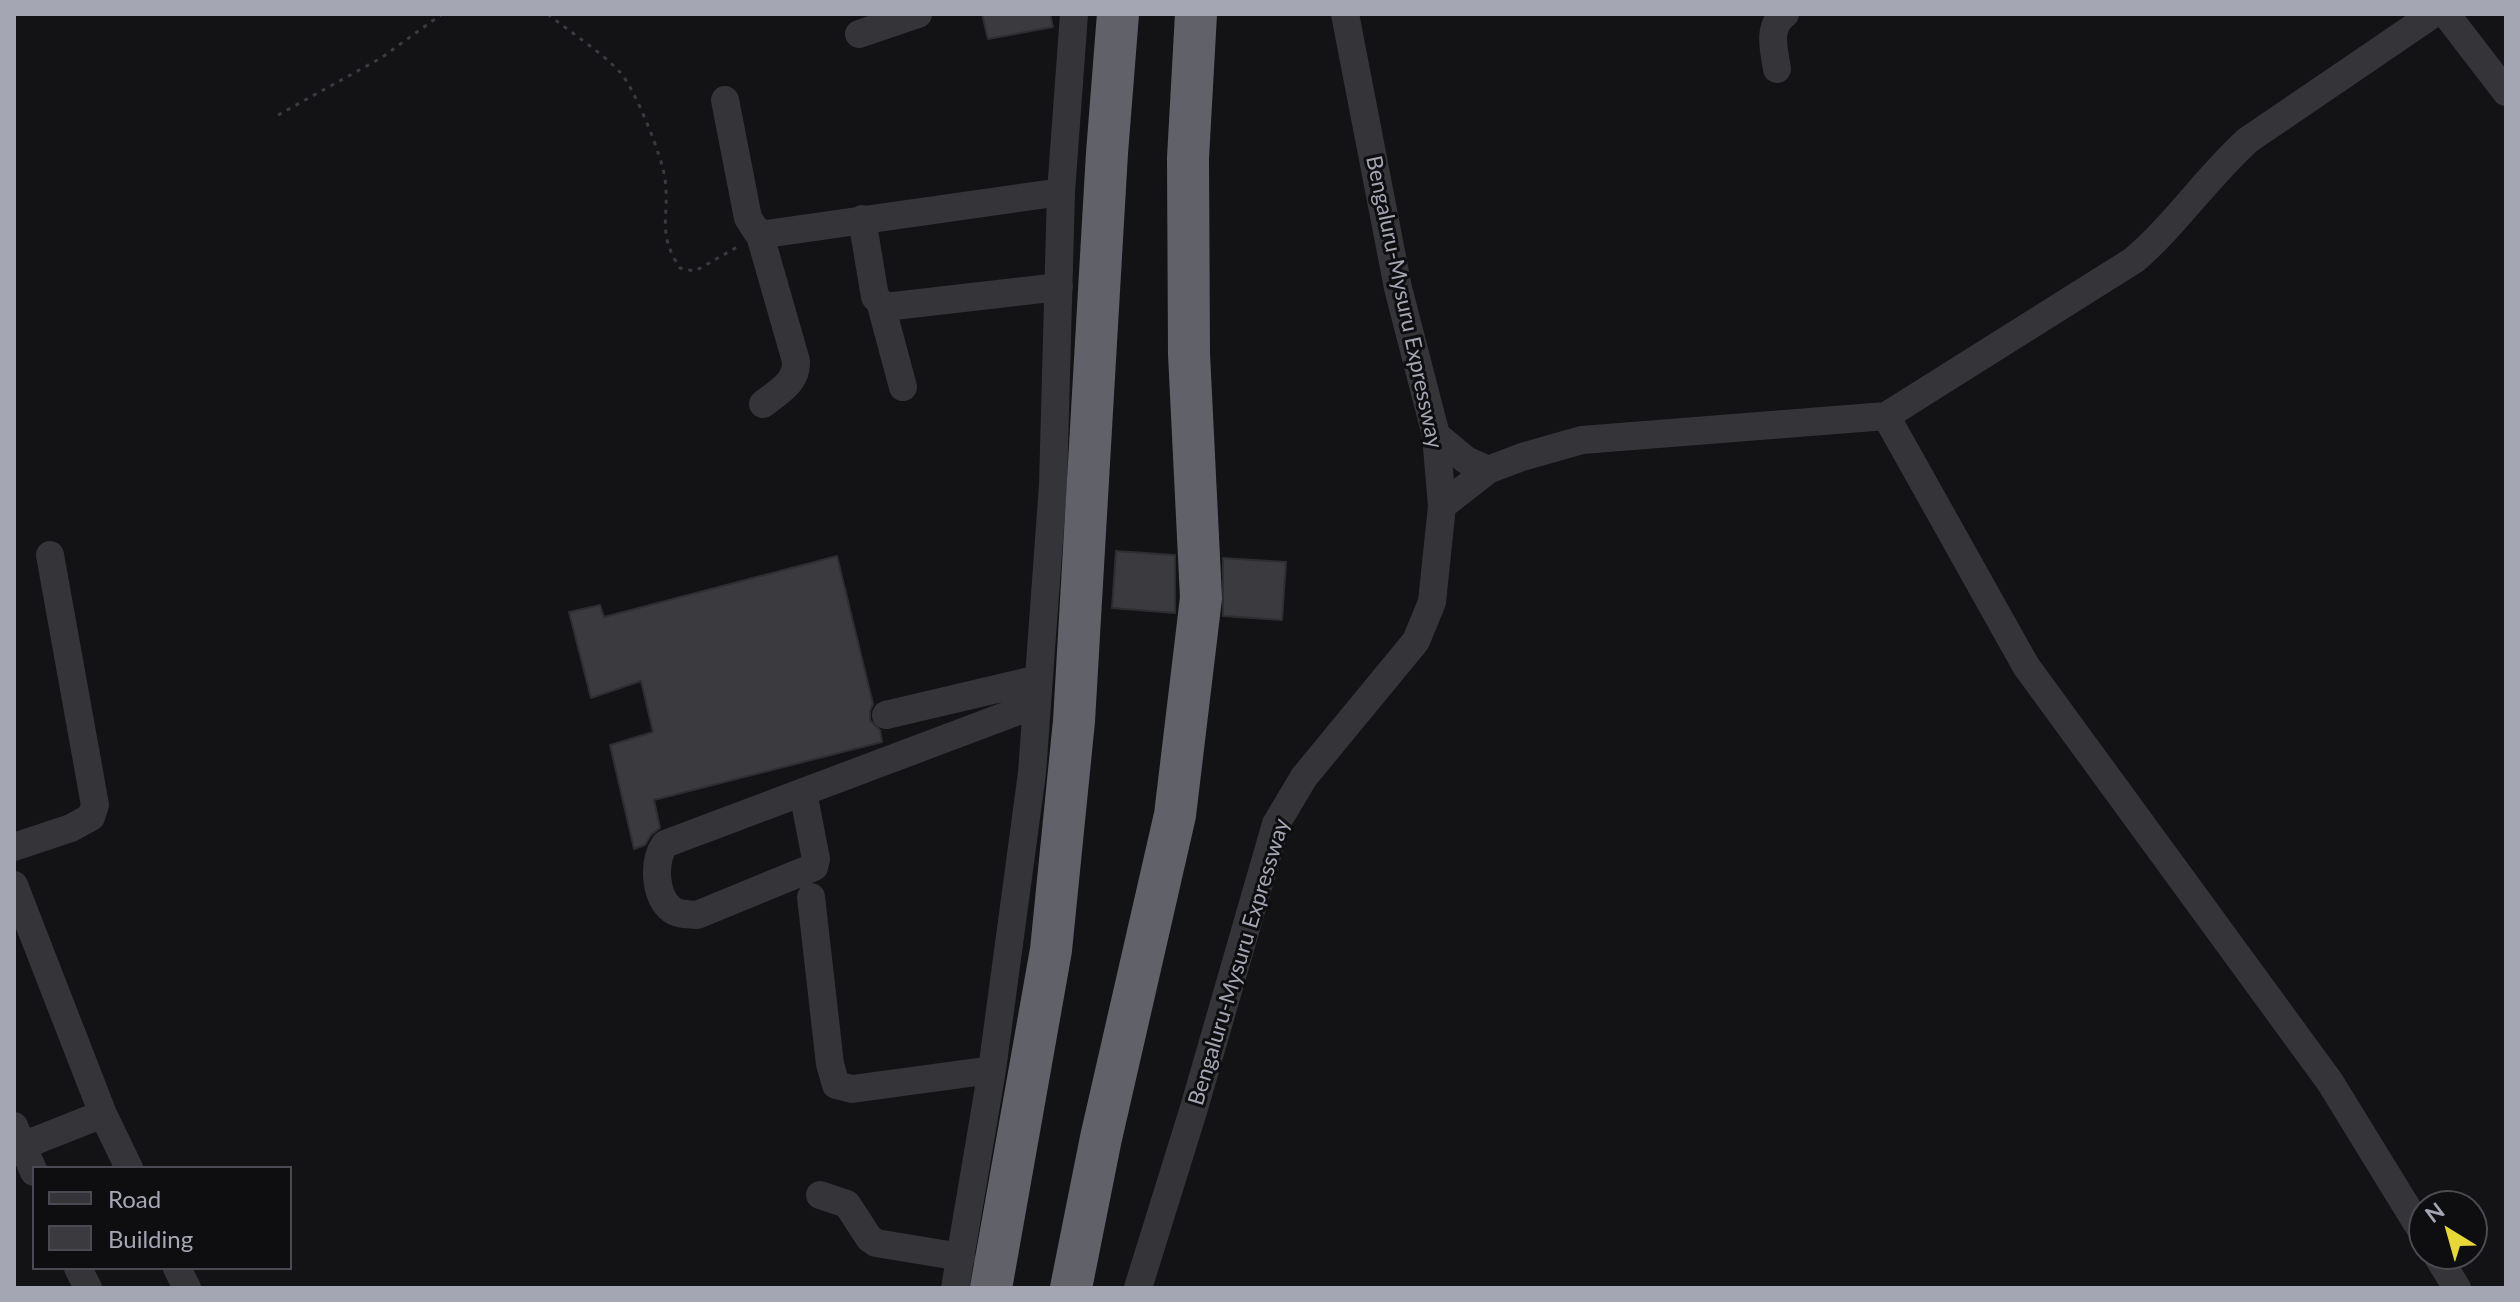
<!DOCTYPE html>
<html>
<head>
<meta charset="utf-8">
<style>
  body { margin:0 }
  #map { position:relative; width:2520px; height:1302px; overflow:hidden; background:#131315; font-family:Lato,sans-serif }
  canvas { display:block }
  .frame { position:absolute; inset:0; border:16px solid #a5a6b4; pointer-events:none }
  .legend { position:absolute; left:32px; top:1166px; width:260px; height:104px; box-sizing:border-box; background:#0e0e10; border:2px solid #4a4b52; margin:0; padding:10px 14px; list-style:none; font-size:24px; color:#a5a6b4 }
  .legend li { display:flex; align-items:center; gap:16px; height:40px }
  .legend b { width:40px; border:2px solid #4a4b52 }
  .north { position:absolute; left:2408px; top:1190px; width:80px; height:80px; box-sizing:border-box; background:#0e0e10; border:2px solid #4a4b52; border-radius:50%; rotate:323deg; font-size:22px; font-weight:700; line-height:32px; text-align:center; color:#a5a6b4 }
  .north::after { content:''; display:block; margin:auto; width:28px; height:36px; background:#e8d738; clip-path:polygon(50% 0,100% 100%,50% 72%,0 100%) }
</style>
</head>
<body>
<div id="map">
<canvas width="2520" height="1302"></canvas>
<div class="frame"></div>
<ul class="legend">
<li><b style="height:10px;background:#353439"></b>Road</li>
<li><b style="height:22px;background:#3b3a3f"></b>Building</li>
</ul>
<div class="north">N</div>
</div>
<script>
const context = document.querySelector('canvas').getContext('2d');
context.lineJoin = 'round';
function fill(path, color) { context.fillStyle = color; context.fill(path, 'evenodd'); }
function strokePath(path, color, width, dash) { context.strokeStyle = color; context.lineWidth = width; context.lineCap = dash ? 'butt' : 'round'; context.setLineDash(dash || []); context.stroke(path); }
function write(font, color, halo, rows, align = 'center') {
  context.font = font + ' Lato,sans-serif'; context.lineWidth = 6; context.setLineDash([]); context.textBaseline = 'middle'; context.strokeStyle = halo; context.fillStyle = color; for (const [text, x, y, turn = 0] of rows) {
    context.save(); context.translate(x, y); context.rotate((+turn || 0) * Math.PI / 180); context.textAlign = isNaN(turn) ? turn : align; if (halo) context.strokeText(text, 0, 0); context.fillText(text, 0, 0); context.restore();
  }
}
const building = new Path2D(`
  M 982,14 L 1050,14 L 1053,27 L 988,39 Z
  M 1116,551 L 1175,555 L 1175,613 L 1112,608 Z
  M 837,556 L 873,704 L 870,711 L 870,720 L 880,730 L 882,742 L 654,800 L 660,828 L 651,835 L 645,845 L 634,849 L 610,745 L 653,732 L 641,681 L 591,698 L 569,612 L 600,605 L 604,617 Z
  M 1223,558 L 1286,562 L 1282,620 L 1223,616 Z`);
fill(building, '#3b3a3f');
strokePath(building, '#2e2d31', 2);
strokePath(new Path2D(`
  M 548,14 C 571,33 599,50 620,72 C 635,89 662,156 665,179 C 670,217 656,232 680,268 L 695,271 L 739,246
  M 278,115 L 381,58 L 442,14`), '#3a3b40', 3, [4, 6]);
strokePath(new Path2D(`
  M 2446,14 L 2506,92
  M 859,34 L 918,14
  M 1777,69 C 1774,50 1767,26 1785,14
  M 725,100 L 748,218 L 757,232 L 766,234 L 1061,192
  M 862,219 L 875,297 L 885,307 L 1059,287
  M 759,232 L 796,361 C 797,383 778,392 763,404
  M 881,305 L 903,387
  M 1886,416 L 2026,666 L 2330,1082 L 2424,1235
  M 1436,435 L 1466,460 L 1488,470
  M 1442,506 L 1488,470 L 1522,457 L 1582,440 L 1886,416 L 2134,260 C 2176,224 2207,177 2248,140 L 2433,14
  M 886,715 L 1039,679
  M 803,792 L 816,859 L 814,867 L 697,915 C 688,914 679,915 672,910 C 654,896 653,861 665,844 L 1037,704
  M 14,847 L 71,828 L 91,817 L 95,805 L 50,555
  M 14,885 L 103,1114 L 129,1168
  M 811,897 L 830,1064 L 836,1085 L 852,1089 L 992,1070
  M 14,1126 L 34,1172
  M 22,1146 L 103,1114
  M 820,1195 L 847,1204 L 869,1238 L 876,1243 L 961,1257
  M 2436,1254 L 2457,1288
  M 78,1268 L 88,1288
  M 177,1268 L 187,1288
  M 955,1288 L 992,1070 L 1032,773 L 1053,485 L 1061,192 L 1074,14
  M 1138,1288 L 1194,1108 L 1276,824 L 1304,777 L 1416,641 L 1432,602 L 1442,506 L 1436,435 L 1398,288 L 1345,14`), '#353439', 28);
strokePath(new Path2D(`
  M 991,1288 L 1051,950 L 1074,721 L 1107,153 L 1118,14
  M 1071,1288 L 1101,1138 L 1175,815 L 1201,598 L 1189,354 L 1188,158 L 1196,14`), '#61616a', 42);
write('22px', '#a5a6b4', '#0e0e10', [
  ["Bengaluru-Mysuru Expressway",1404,302,78],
  ["Bengaluru-Mysuru Expressway",1239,962,-73]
]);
</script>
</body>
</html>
